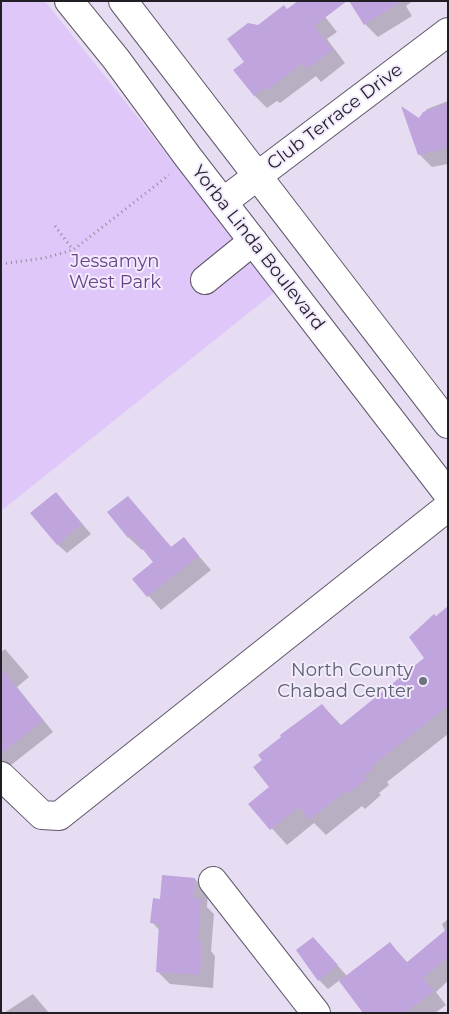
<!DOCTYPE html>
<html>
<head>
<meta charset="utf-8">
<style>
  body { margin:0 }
  #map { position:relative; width:449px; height:1014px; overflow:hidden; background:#e7ddf3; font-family:Montserrat,sans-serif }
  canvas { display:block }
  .frame { position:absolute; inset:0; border:2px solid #221e26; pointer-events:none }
</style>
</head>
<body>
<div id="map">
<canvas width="449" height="1014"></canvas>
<div class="frame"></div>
</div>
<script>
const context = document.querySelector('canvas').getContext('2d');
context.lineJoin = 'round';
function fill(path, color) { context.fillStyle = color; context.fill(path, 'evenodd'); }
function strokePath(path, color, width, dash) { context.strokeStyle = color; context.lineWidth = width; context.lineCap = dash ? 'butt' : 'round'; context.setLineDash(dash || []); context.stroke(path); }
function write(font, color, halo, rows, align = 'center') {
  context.font = font + ' Montserrat,sans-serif'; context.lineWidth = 4; context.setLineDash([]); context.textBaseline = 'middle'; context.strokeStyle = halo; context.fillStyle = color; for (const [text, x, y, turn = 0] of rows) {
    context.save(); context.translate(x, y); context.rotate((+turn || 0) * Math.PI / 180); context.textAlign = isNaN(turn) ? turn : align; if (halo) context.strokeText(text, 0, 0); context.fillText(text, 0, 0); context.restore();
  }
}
fill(new Path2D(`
  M 1,1 L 45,1 L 276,291 L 1,511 Z`), '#dfc8f9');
fill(new Path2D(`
  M 351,1 L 413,1 L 406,6 L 412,16 L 378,37 L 365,24 Z
  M 319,9 L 337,32 L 327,39 L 345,63 L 321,82 L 316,76 L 280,103 L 277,101 L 267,108 L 254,95 L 246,62 L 258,26 L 288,10 Z
  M 448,101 L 448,164 L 432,167 L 419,154 L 419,120 L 427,109 Z
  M 56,493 L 91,534 L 67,553 L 57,544 Z
  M 128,497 L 172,548 L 184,539 L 211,570 L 161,610 L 134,579 L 155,563 L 144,548 L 142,550 L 128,537 Z
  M 448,615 L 448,734 L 387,782 L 389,785 L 379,793 L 381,795 L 365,809 L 362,806 L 326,835 L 314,823 L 287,845 L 250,804 L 271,787 L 322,705 L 342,726 L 425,658 L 436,617 Z
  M 5,649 L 29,677 L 17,687 L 53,732 L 1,773 L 1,652 Z
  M 195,879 L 208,892 L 207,907 L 214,914 L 211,951 L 215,956 L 213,988 L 170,984 L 157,971 L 160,931 L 152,922 L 162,900 Z
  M 448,919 L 448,981 L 436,992 L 446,1005 L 435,1013 L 365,1013 L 340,980 L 328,989 L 319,980 L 313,938 L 347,976 L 390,943 L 408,963 L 445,931 L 442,924 Z
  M 33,994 L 49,1013 L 4,1013 Z`), '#0003');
fill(new Path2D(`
  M 298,1 L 347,1 L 314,26 L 333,50 L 307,69 L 303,63 L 266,91 L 264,88 L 254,96 L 233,70 L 244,62 L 227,39 L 248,23 L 258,25 L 284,5 L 287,9 Z
  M 349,1 L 402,1 L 364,25 Z
  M 448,103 L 448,148 L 418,155 L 401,106 L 419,118 L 423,112 Z
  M 56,492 L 82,524 L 57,545 L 30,513 Z
  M 128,496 L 171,547 L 184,537 L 199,556 L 147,597 L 132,579 L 153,562 L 131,535 L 128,538 L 107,512 Z
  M 448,606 L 448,706 L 372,766 L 374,768 L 364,776 L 367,779 L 348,794 L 346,791 L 309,820 L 299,807 L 270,830 L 248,804 L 269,787 L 253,767 L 262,760 L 258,755 L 281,737 L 280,735 L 322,704 L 340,726 L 424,658 L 409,637 L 434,614 L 436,616 Z
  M 1,668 L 43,721 L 1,754 Z
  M 162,875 L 195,878 L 194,899 L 201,899 L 198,941 L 202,941 L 200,975 L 156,972 L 159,924 L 150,923 L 153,898 L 160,899 Z
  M 448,928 L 448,958 L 423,978 L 434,991 L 405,1013 L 363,1013 L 339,981 L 390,942 L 406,963 Z
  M 313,937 L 338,965 L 318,981 L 296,950 Z`), '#bfa4dd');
const minor = new Path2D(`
  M 223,202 L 448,32
  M 205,280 L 253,241
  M 1,776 L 42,815 L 59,816 L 448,507
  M 213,881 L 316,1013`);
const major = new Path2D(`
  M 69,1 L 116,59 L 188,157 L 448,494
  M 123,1 L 448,424`);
strokePath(minor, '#60576a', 30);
strokePath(major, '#60576a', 30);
strokePath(new Path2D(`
  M 55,226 L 73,250
  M 1,264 L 45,258 L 73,250 L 169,175`), '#928b9a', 3, [1, 4]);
strokePath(minor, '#fff', 28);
strokePath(major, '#fff', 28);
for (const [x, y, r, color] of [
  [423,681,5,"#6b7280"]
]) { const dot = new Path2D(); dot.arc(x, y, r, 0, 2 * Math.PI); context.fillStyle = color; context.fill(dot); strokePath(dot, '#f3ebfd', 2); }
write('18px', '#221e26', '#f3ebfd', [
  ["Club Terrace Drive",335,117,-37],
  ["Yorba Linda Boulevard",258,248,52]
]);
write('18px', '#664388', '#f3ebfd', [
  ["Jessamyn",115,262],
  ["West Park",115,283]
]);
write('18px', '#5b616d', '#f3ebfd', [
  ["North County",413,671],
  ["Chabad Center",413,692]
], 'right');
</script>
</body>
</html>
